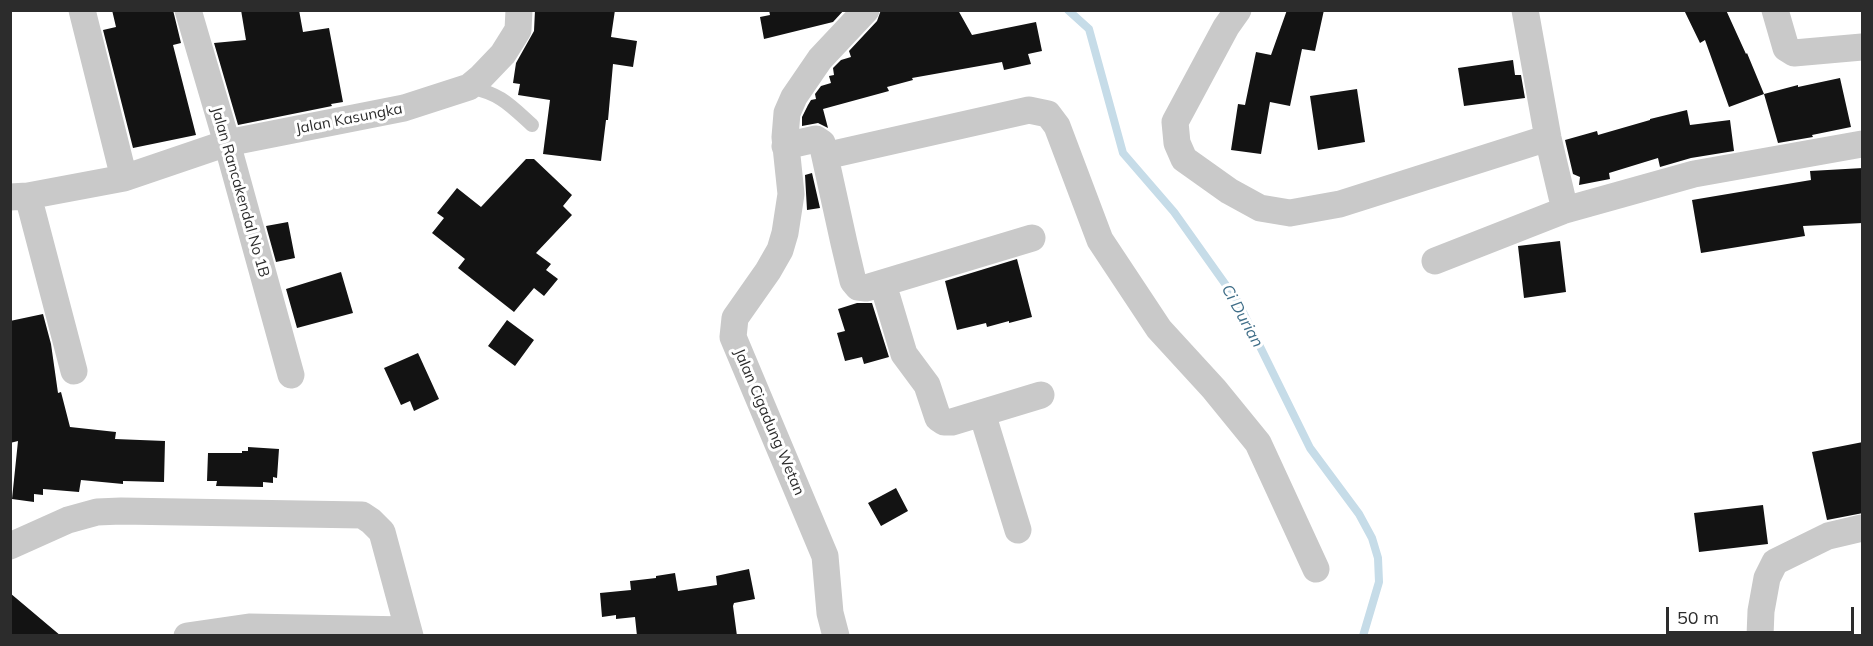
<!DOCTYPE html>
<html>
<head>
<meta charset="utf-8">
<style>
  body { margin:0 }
  #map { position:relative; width:1873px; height:646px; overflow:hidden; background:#fff; font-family:Mulish,sans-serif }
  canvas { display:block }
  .frame { position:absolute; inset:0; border:12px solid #2c2c2c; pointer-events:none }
  .scale { position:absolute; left:1666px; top:607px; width:188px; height:27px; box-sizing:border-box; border:3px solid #2c2c2c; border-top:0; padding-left:8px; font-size:18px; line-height:21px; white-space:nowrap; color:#2c2c2c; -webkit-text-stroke:4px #fff; paint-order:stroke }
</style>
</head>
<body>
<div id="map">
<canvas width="1873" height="646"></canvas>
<div class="frame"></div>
<div class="scale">50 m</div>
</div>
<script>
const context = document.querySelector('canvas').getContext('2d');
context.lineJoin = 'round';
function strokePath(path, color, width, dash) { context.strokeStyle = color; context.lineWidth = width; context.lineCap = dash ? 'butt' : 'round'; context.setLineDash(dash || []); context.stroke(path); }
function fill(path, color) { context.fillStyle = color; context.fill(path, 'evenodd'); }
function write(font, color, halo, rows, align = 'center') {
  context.font = font + ' Mulish,sans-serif'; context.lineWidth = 6; context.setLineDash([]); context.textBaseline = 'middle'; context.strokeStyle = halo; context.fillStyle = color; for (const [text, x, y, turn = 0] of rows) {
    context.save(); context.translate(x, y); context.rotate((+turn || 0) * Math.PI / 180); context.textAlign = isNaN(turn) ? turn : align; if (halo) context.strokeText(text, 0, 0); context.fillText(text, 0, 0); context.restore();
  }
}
strokePath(new Path2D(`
  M 1068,10 L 1089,29 L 1123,153 L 1174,212 L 1238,302 L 1310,448 L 1359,514 L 1372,538 L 1378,558 L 1379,582 L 1363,636`), '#c6dce8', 8);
fill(new Path2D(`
  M 112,10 L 173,10 L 181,43 L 173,45 L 196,135 L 133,148 L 103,30 L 116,27 Z
  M 241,10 L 299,10 L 303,32 L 329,28 L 343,102 L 331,104 L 332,106 L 238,125 L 214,43 L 246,40 Z
  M 535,10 L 615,10 L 611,37 L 637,41 L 633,67 L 613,64 L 608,120 L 606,120 L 601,161 L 543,154 L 550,100 L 518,95 L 520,84 L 513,83 L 516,63 L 534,31 Z
  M 769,10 L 844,10 L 833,22 L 764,39 L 760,17 L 770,15 Z
  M 881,10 L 958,10 L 972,35 L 1036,22 L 1042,51 L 1028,54 L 1031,64 L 1004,70 L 1002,62 L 912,78 L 913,80 L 887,87 L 889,91 L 823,109 L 828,128 L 818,123 L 802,126 L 802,117 L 808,105 L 811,100 L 816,99 L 815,94 L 821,86 L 831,83 L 829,76 L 834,75 L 833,68 L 841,60 L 851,57 L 849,51 L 877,21 Z
  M 1287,10 L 1324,10 L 1315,51 L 1302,49 L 1290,106 L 1270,102 L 1261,154 L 1231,150 L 1238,104 L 1245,105 L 1256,52 L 1271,55 Z
  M 1684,10 L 1726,10 L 1746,54 L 1747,53 L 1764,94 L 1729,107 L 1705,40 L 1700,43 Z
  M 1513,60 L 1515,75 L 1521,75 L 1525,98 L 1464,106 L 1458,68 Z
  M 1840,78 L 1851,127 L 1812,135 L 1813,137 L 1778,143 L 1764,94 L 1798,85 L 1798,87 Z
  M 1357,89 L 1365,142 L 1318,150 L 1310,96 Z
  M 1687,110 L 1690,125 L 1730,120 L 1734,151 L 1691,158 L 1660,167 L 1658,158 L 1609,173 L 1610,179 L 1579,185 L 1580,177 L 1573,174 L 1565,140 L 1597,131 L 1598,135 L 1650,120 L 1650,119 Z
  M 526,159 L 534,159 L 572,195 L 563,206 L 572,215 L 536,253 L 551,264 L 546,270 L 558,279 L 544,296 L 534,288 L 514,312 L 458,268 L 465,259 L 432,233 L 444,218 L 437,213 L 457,188 L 481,207 Z
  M 1863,168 L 1863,223 L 1803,226 L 1805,236 L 1701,253 L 1692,200 L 1811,180 L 1810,171 Z
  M 812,173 L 820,208 L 807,210 L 805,175 Z
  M 288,222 L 295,258 L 276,262 L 266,226 Z
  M 1560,241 L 1566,292 L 1524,298 L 1518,246 Z
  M 1017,259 L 1032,317 L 1009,323 L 1009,321 L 987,327 L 986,323 L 957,330 L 945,281 Z
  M 341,272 L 353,313 L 297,328 L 286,289 Z
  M 857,303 L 872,303 L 889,357 L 864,364 L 862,357 L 845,361 L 837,333 L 845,331 L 838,309 Z
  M 43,314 L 51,344 L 58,393 L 61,392 L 70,427 L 116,432 L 115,439 L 165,441 L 164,482 L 123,481 L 123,484 L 81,480 L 79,492 L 43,489 L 43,495 L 34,494 L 34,502 L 12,499 L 18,441 L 10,443 L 10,321 Z
  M 507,320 L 534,340 L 515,366 L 488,346 Z
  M 418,353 L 439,399 L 414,411 L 410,401 L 401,405 L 384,368 Z
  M 1863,442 L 1863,513 L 1827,520 L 1812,452 Z
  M 248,447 L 279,449 L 277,478 L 273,477 L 273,483 L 263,482 L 263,487 L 216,486 L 217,481 L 207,481 L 208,453 L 242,453 L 242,451 L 248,451 Z
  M 896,488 L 908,511 L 881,526 L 868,503 Z
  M 1763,505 L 1768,544 L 1699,552 L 1694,513 Z
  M 749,569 L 755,599 L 734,603 L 733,606 L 737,636 L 637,636 L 635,617 L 616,619 L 616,615 L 602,617 L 600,593 L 631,590 L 630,581 L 656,578 L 656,576 L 675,573 L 678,591 L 717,585 L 716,576 Z
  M 10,593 L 61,636 L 10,636 Z`), '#131313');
strokePath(new Path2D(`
  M 469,87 C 501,94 509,104 532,125`), '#c9c9c9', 14);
strokePath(new Path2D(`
  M 82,10 L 124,178
  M 188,10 L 227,143 L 291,375
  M 1238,10 L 1226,27 L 1175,122 L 1177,143 L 1184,159 L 1229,191 L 1260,208 L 1290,213 L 1340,204 L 1548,138
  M 1525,10 L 1548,138 L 1565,210
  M 1775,10 L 1786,48 L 1794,53 L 1862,47
  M 785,146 L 816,139 L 822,143 L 844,243 L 853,281 L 858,287 L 866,288 L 1032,238
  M 825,156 L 1029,110 L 1048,114 L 1057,126 L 1100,240 L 1159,329 L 1214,389 L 1258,443 L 1316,569
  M 28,196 L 74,371
  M 10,197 L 28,196 L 124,178 L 227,143 L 404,108 L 469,87 L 481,77 L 503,54 L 518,30 L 519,10
  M 1435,261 L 1565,210 L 1694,174 L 1862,144
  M 883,284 L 904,354 L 927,385 L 938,418 L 944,422 L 952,422 L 1041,395
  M 982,413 L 1018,530
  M 10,546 L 68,520 L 97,512 L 121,511 L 362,515 L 371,521 L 382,532 L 410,636
  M 187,636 L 249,627 L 408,630
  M 836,636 L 830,613 L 825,556 L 733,337 L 735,318 L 768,271 L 780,250 L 785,233 L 791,194 L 785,137 L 787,113 L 794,97 L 820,59 L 866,10
  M 1760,636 L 1761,611 L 1767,578 L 1775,562 L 1828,536 L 1862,528`), '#c9c9c9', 27);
write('15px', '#2c2c2c', '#fff', [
  ["Jalan Kasungka",349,119,-11],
  ["Jalan Rancakendal No 1B",240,192,74],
  ["Jalan Cigadung Wetan",769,422,67]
]);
write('italic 16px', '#3f6e88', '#fff', [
  ["Ci Durian",1242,316,61]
]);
</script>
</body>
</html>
